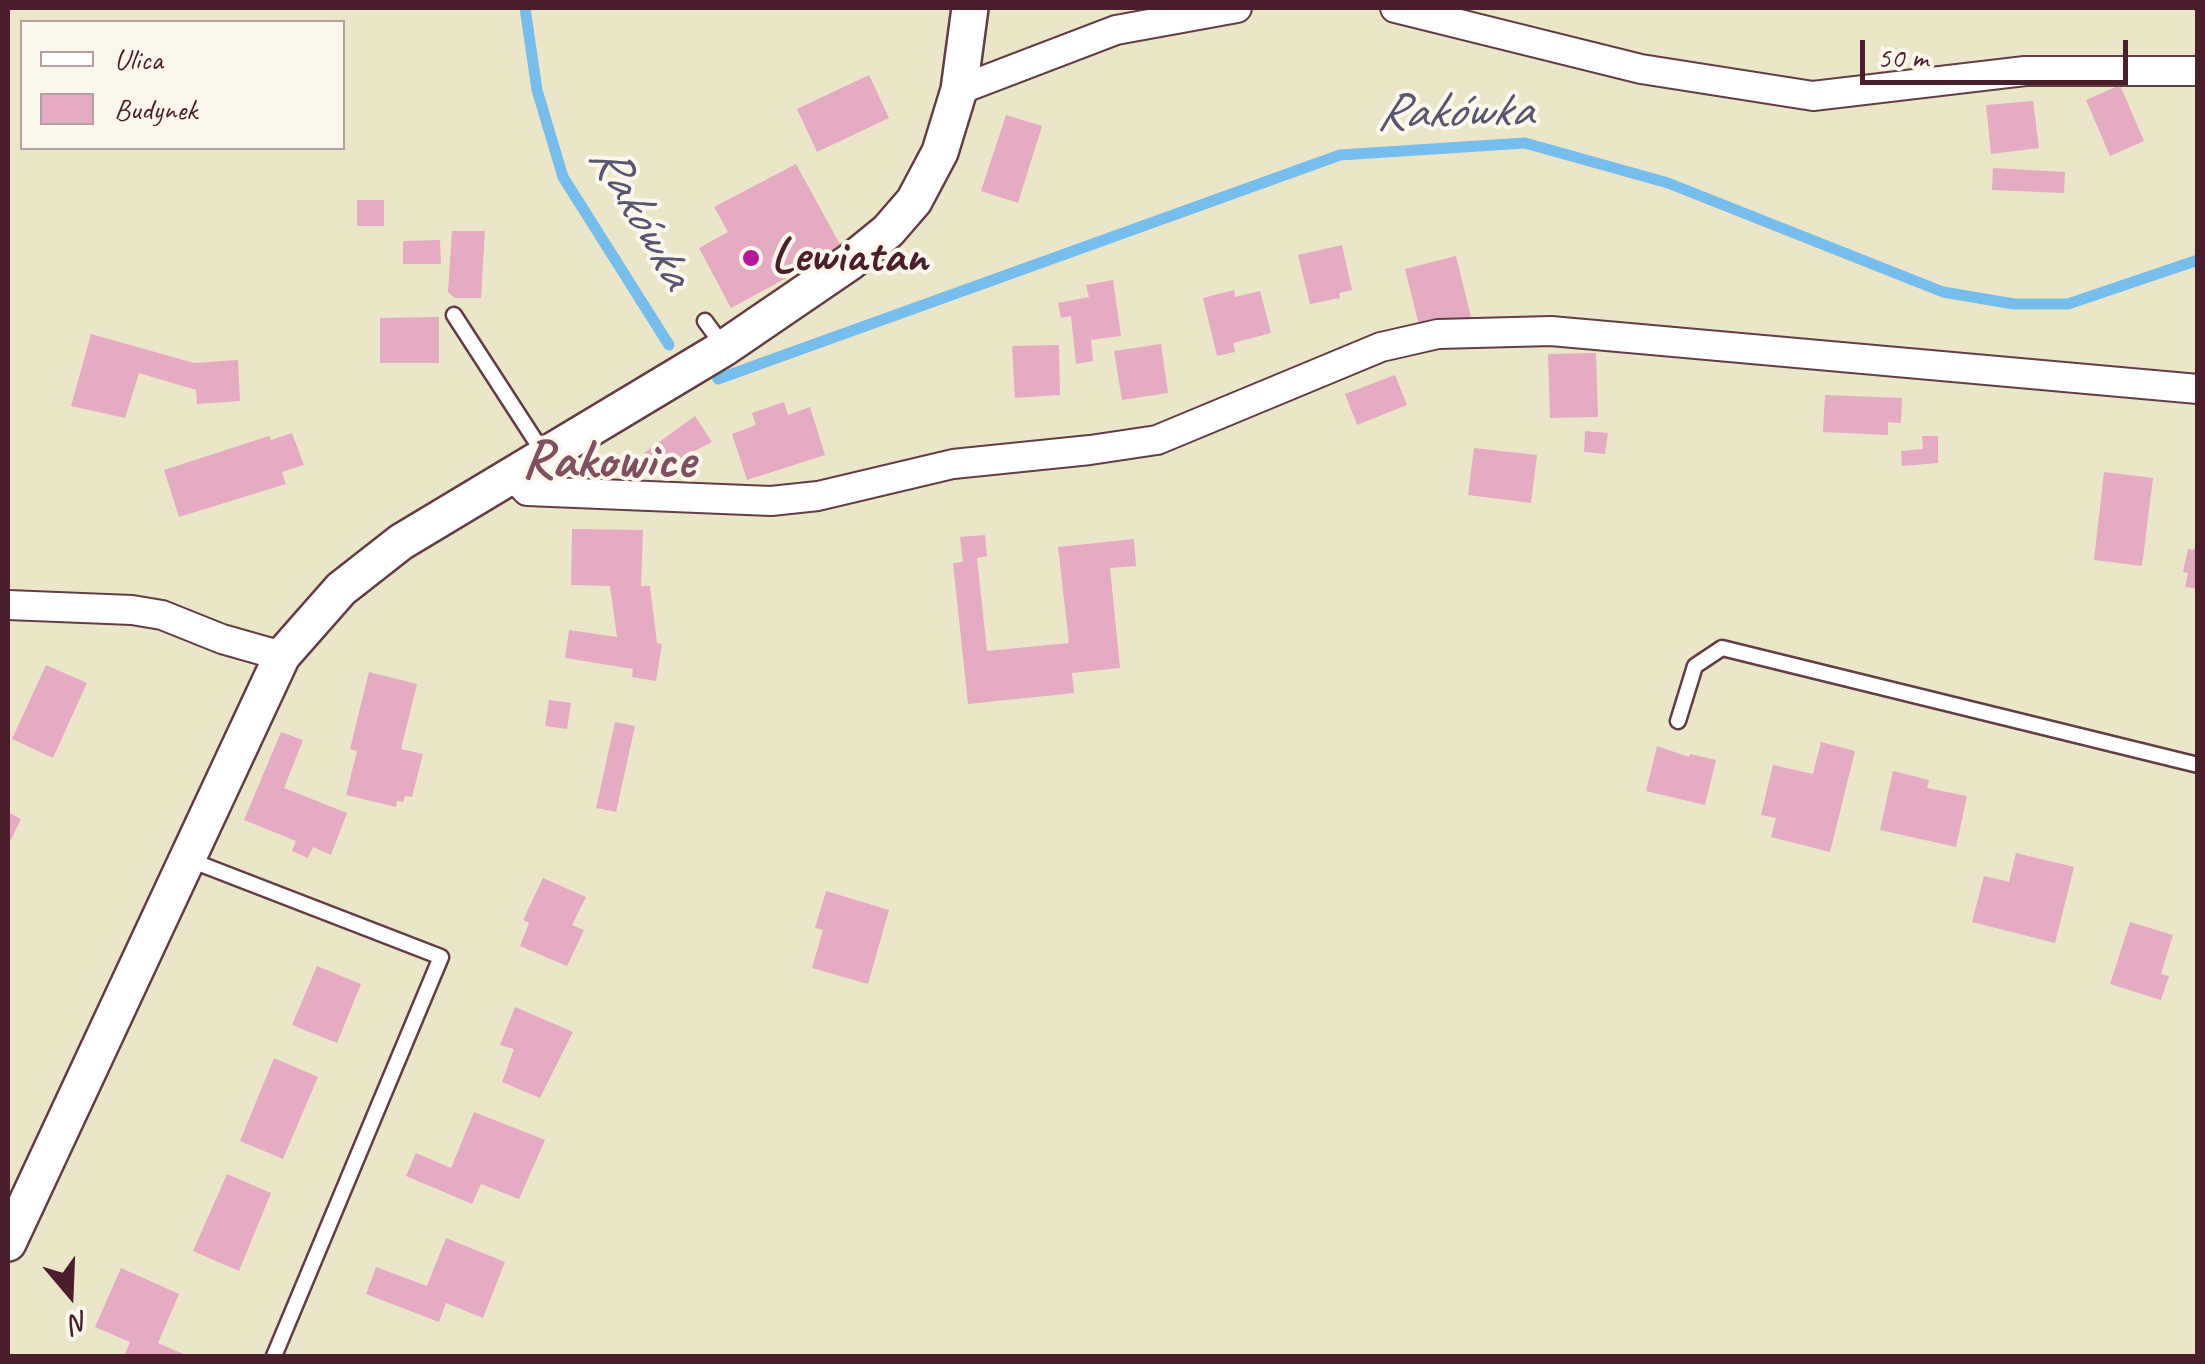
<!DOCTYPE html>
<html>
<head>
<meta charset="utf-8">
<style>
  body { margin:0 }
  #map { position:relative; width:2205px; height:1364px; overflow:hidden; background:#ece6c9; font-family:Caveat,sans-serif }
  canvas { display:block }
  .frame { position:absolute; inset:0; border:10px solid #4a1f2b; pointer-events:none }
  .legend { position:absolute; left:20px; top:20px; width:325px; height:130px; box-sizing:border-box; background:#fbf7ec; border:2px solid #b4a19f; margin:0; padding:12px 18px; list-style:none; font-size:30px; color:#4a1f2b }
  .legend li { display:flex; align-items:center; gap:20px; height:50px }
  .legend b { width:50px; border:2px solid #b4a19f }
  .north { position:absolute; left:20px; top:1244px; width:100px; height:100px; -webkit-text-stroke:8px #fbf7ec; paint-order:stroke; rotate:161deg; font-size:28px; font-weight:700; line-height:40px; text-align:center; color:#4a1f2b }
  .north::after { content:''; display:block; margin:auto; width:35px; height:45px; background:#4a1f2b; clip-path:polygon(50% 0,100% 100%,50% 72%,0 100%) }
  .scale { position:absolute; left:1860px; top:40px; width:268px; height:45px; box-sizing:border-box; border:5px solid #4a1f2b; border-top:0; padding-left:12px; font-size:30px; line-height:35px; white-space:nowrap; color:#4a1f2b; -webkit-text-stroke:8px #fbf7ec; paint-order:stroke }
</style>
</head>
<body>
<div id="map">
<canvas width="2205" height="1364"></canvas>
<div class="frame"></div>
<ul class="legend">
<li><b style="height:12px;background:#fff"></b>Ulica</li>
<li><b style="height:28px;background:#e4abc3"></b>Budynek</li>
</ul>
<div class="north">N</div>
<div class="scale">50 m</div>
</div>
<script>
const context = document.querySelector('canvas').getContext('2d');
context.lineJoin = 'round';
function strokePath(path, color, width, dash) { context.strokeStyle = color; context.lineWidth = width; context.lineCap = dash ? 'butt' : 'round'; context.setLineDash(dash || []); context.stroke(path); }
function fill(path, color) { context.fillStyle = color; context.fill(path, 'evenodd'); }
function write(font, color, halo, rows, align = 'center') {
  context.font = font + ' Caveat,sans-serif'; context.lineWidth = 8; context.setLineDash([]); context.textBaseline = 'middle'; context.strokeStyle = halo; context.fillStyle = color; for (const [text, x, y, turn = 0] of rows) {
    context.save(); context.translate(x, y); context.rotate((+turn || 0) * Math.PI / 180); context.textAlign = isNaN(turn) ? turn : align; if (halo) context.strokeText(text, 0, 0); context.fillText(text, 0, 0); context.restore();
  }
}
strokePath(new Path2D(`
  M 525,8 L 537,90 L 563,177 L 669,345
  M 718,379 L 1340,155 L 1525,143 L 1668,183 L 1943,292 L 2014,304 L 2068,304 L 2198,260`), '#75bded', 11);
fill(new Path2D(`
  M 869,75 L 889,118 L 817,152 L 797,109 Z
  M 2120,85 L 2144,141 L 2110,156 L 2086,100 Z
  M 2033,101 L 2039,148 L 1991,154 L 1986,105 Z
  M 1006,115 L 1042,126 L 1018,203 L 981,191 Z
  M 796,164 L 842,248 L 731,308 L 699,248 L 728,232 L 714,207 Z
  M 1993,168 L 2065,172 L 2064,193 L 1992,190 Z
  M 357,200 L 384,200 L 384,226 L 357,226 Z
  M 452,231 L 485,231 L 481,298 L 455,298 L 448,292 Z
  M 440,240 L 441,264 L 403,264 L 403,241 Z
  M 1342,245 L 1352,290 L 1339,293 L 1340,298 L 1310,304 L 1298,255 Z
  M 1456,256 L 1471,317 L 1420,329 L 1405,269 Z
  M 1113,280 L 1121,336 L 1091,340 L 1093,361 L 1076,364 L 1071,316 L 1061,318 L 1058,303 L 1089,297 L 1086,285 Z
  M 1234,290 L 1235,297 L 1260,291 L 1271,333 L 1233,343 L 1235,352 L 1217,356 L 1203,298 Z
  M 439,317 L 439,363 L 380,363 L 380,318 Z
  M 91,334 L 194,363 L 238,360 L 240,401 L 197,404 L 196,390 L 139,373 L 125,418 L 71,406 Z
  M 1161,344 L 1168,393 L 1122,400 L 1114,351 Z
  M 1059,345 L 1060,395 L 1015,398 L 1012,346 Z
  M 1596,353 L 1598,417 L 1550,418 L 1548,354 Z
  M 1395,375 L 1407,405 L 1357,425 L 1345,394 Z
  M 1825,395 L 1902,398 L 1901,423 L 1888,422 L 1888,435 L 1823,432 Z
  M 784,402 L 788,415 L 810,407 L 825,455 L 747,480 L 732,434 L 756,425 L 752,413 Z
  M 695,416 L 712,442 L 655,471 L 644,453 Z
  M 1585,431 L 1608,433 L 1605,454 L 1584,452 Z
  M 292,433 L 304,465 L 282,472 L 286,484 L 179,517 L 164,470 L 269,436 L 271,440 Z
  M 1922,436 L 1938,436 L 1938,463 L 1902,466 L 1901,451 L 1923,449 Z
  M 1474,448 L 1537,455 L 1531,503 L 1468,495 Z
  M 2104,472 L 2153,478 L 2142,566 L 2094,560 Z
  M 572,529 L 643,530 L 641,586 L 650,586 L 657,643 L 662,644 L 656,681 L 632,677 L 633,669 L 565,658 L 569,630 L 617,637 L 610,586 L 571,585 Z
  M 985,535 L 987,556 L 977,558 L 987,651 L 1069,643 L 1058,547 L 1134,539 L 1136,566 L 1110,568 L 1120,668 L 1072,673 L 1074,693 L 968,704 L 953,563 L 963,562 L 960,537 Z
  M 2196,543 L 2198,543 L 2198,589 L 2185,587 L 2188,573 L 2183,572 L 2188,549 L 2194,550 Z
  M 46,665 L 87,683 L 53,758 L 12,739 Z
  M 369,672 L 417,684 L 401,749 L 423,754 L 412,797 L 405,796 L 403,802 L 397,801 L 396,807 L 346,795 L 357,751 L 350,749 Z
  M 549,700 L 571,703 L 567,729 L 545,726 Z
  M 615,722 L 635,726 L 616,812 L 596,808 Z
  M 281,732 L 303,740 L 284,788 L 347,813 L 331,855 L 313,847 L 308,858 L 292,851 L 296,841 L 244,820 Z
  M 1821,742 L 1855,751 L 1830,852 L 1771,837 L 1776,818 L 1761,815 L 1773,765 L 1813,774 Z
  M 1657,746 L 1689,757 L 1690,754 L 1716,760 L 1705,805 L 1646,791 Z
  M 1893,771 L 1929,780 L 1927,788 L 1967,796 L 1956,847 L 1880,830 Z
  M 8,812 L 21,819 L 8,846 Z
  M 2016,853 L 2074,867 L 2055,943 L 1972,922 L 1984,876 L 2009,882 Z
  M 543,878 L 586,897 L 572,925 L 584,930 L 567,966 L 520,946 L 529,923 L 523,920 Z
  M 826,891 L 889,910 L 868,984 L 812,968 L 823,930 L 815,928 Z
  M 2130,922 L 2173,935 L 2161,974 L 2169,976 L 2161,1000 L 2110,984 Z
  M 317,966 L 361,984 L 337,1043 L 292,1025 Z
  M 515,1007 L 573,1032 L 540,1098 L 502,1082 L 514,1049 L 500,1045 Z
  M 274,1058 L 318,1077 L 283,1159 L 240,1141 Z
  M 474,1112 L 545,1140 L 519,1199 L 481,1184 L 472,1204 L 406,1176 L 416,1153 L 451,1168 Z
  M 227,1174 L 271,1193 L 239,1271 L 193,1251 Z
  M 446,1238 L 505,1262 L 483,1318 L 446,1303 L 439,1322 L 366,1294 L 376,1267 L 427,1286 Z
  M 121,1268 L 179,1294 L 158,1343 L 188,1356 L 124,1356 L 130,1342 L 95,1327 Z`), '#e4abc3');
const service = new Path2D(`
  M 454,315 L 544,454
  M 705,321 L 724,347
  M 1678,721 L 1695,666 L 1722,648 L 2198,765
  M 190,860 L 441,957 L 274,1356`);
const minor = new Path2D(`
  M 1395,8 L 1641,69 L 1813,96 L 2025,71 L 2198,71
  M 959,90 L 1116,30 L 1237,8
  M 511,474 L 527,491 L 771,501 L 818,496 L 953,464 L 1090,450 L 1157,440 L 1381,347 L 1438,334 L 1551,331 L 2198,389
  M 8,605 L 132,610 L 162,615 L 222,639 L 282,656`);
const tertiary = new Path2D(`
  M 8,1243 L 282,656 L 341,589 L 401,542 L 724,348 L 850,262 L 888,231 L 914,201 L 940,152 L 959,90 L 970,8`);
strokePath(service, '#623d43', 19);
strokePath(minor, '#623d43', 32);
strokePath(tertiary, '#623d43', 40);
strokePath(service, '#fff', 14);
strokePath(minor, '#fff', 28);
strokePath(tertiary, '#fff', 35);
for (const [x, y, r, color] of [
  [751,258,10,"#b5179e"]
]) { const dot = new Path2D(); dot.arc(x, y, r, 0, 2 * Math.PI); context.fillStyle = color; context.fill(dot); strokePath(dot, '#fbf7ec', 4); }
write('bold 50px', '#4a1f2b', '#fbf7ec', [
  ["Lewiatan",771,258]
], 'left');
write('italic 52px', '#59566f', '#fbf7ec', [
  ["Rakówka",1454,113,-1],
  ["Rakówka",640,216,60]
]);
write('bold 55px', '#805060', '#fbf7ec', [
  ["Rakowice",608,463]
]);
</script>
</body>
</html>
